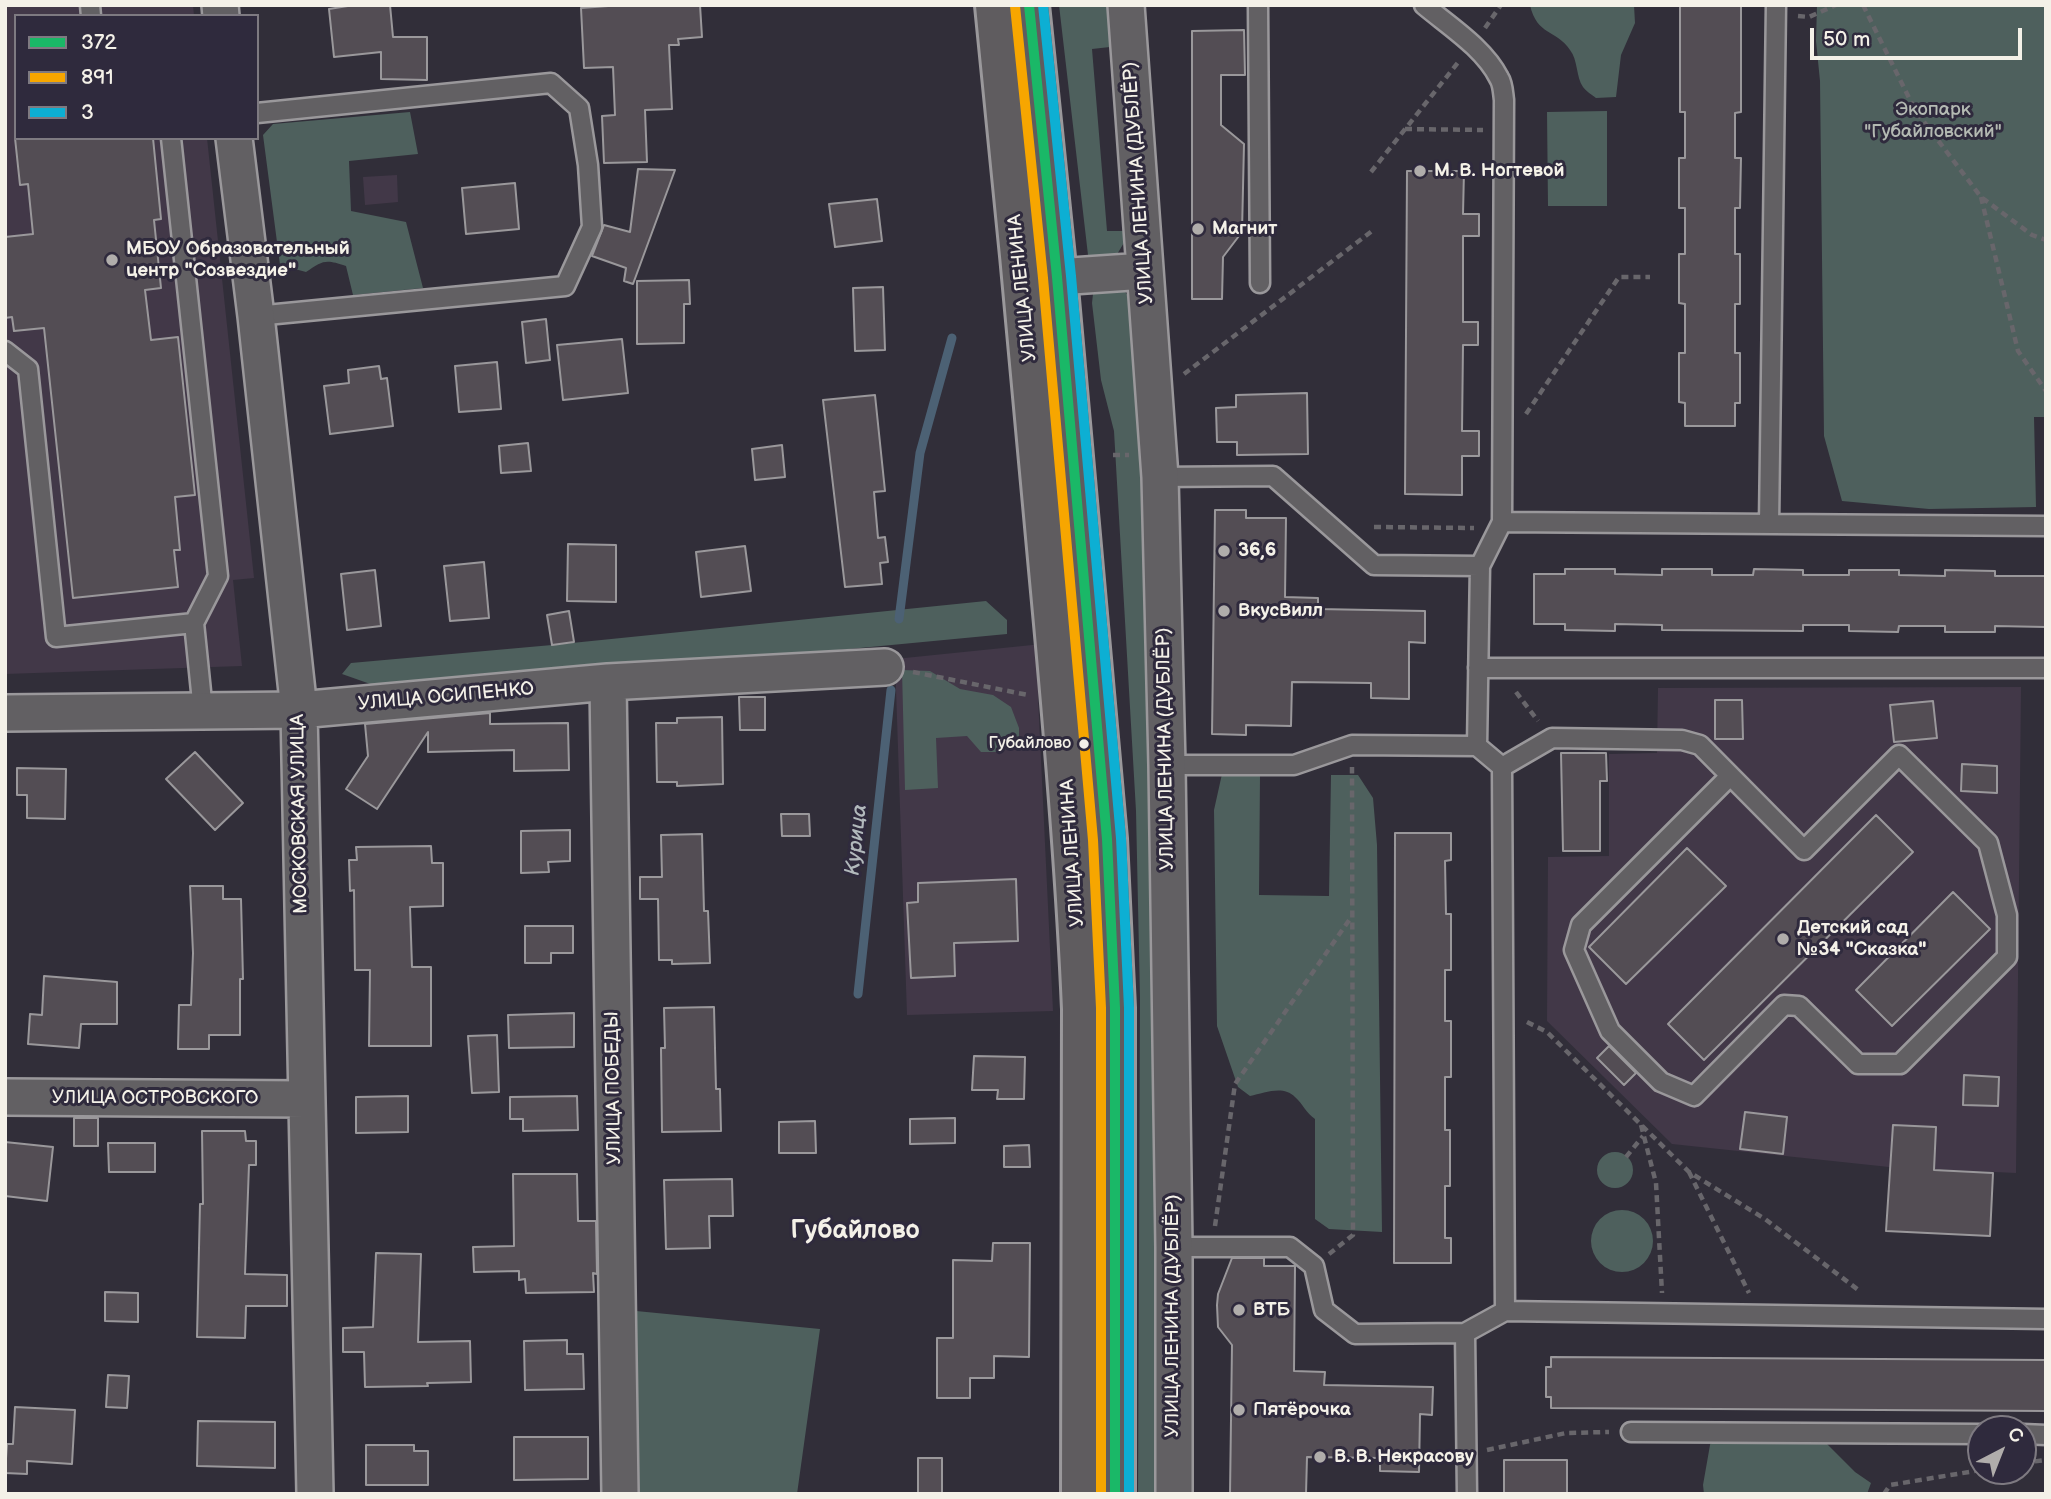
<!DOCTYPE html>
<html>
<head>
<meta charset="utf-8">
<style>
  body { margin:0 }
  #map { position:relative; width:2051px; height:1499px; overflow:hidden; background:#312e39; font-family:"Balsamiq Sans",sans-serif }
  canvas { display:block }
  .frame { position:absolute; inset:0; border:7px solid #f4f1e8; pointer-events:none }
  .legend { position:absolute; left:14px; top:14px; width:245px; height:126px; box-sizing:border-box; background:#2f2a3d; border:2px solid #7e7a81; margin:0; padding:9px 12px; list-style:none; font-size:21px; color:#f4f1e8 }
  .legend li { display:flex; align-items:center; gap:14px; height:35px }
  .legend b { width:35px; border:2px solid #7e7a81 }
  .north { position:absolute; left:1967px; top:1415px; width:70px; height:70px; box-sizing:border-box; background:#2f2a3d; border:2px solid #7e7a81; border-radius:50%; rotate:42deg; font-size:19px; font-weight:700; line-height:28px; text-align:center; color:#f4f1e8 }
  .north::after { content:''; display:block; margin:auto; width:24px; height:32px; background:#b0adab; clip-path:polygon(50% 0,100% 100%,50% 72%,0 100%) }
  .scale { position:absolute; left:1810px; top:28px; width:212px; height:32px; box-sizing:border-box; border:4px solid #f4f1e8; border-top:0; padding-left:9px; font-size:21px; line-height:24px; white-space:nowrap; color:#f4f1e8; -webkit-text-stroke:5px #2f2a3d; paint-order:stroke }
</style>
</head>
<body>
<div id="map">
<canvas width="2051" height="1499"></canvas>
<div class="frame"></div>
<ul class="legend">
<li><b style="height:9px;background:#1ab867"></b>372</li>
<li><b style="height:9px;background:#f7a600"></b>891</li>
<li><b style="height:9px;background:#0dafd3"></b>3</li>
</ul>
<div class="north">С</div>
<div class="scale">50 m</div>
</div>
<script>
const context = document.querySelector('canvas').getContext('2d');
context.lineJoin = 'round';
function fill(path, color) { context.fillStyle = color; context.fill(path, 'evenodd'); }
function strokePath(path, color, width, dash) { context.strokeStyle = color; context.lineWidth = width; context.lineCap = dash ? 'butt' : 'round'; context.setLineDash(dash || []); context.stroke(path); }
function write(font, color, halo, rows, align = 'center') {
  context.font = font + ' "Balsamiq Sans",sans-serif'; context.lineWidth = 6; context.setLineDash([]); context.textBaseline = 'middle'; context.strokeStyle = halo; context.fillStyle = color; for (const [text, x, y, turn = 0] of rows) {
    context.save(); context.translate(x, y); context.rotate((+turn || 0) * Math.PI / 180); context.textAlign = isNaN(turn) ? turn : align; if (halo) context.strokeText(text, 0, 0); context.fillText(text, 0, 0); context.restore();
  }
}
fill(new Path2D(`
  M 5,5 L 193,5 L 194,16 L 16,16 L 16,138 L 207,138 L 254,578 L 233,580 L 242,666 L 5,674 Z
  M 397,175 L 398,202 L 365,205 L 363,177 Z
  M 1042,644 L 1038,697 L 1053,1011 L 907,1015 L 895,659 Z
  M 2021,687 L 2016,1173 L 1889,1167 L 1672,1144 L 1547,1021 L 1548,857 L 1609,856 L 1609,754 L 1657,753 L 1658,688 Z`), '#423848');
fill(new Path2D(`
  M 1059,5 L 1114,5 L 1117,40 L 1110,47 L 1092,49 L 1107,231 L 1125,231 L 1125,241 L 1116,256 L 1096,259 L 1088,255 Z
  M 1530,5 L 1634,5 L 1635,23 L 1621,55 L 1616,97 L 1596,98 C 1592,95 1586,91 1583,87 C 1576,77 1578,60 1570,50 C 1556,29 1537,36 1530,5 Z
  M 1817,5 L 2046,5 L 2046,417 L 2034,417 L 2036,507 L 1929,509 L 1842,501 L 1824,436 L 1820,81 L 1816,41 Z
  M 1607,111 L 1607,206 L 1548,206 L 1547,112 Z
  M 410,112 L 418,154 L 349,161 L 351,211 L 406,222 L 423,288 L 353,295 L 346,266 C 326,259 323,260 306,272 L 280,265 L 263,135 L 273,124 Z
  M 1099,288 L 1122,288 L 1133,302 L 1146,515 L 1160,1494 L 1138,1494 L 1140,998 L 1136,811 L 1114,431 L 1101,380 L 1092,303 L 1093,294 Z
  M 986,601 L 1007,620 L 1007,634 L 818,652 L 612,665 L 376,686 L 342,674 L 351,663 L 552,645 Z
  M 902,670 L 930,671 L 960,689 L 993,695 L 1011,707 L 1019,728 L 1019,738 L 1002,752 L 981,752 L 967,736 L 936,738 L 938,788 L 905,790 Z
  M 1252,772 L 1260,776 L 1259,895 L 1329,896 L 1331,775 L 1358,775 L 1373,798 L 1377,845 L 1382,1232 L 1329,1229 L 1315,1219 L 1315,1119 C 1306,1113 1303,1104 1295,1097 C 1283,1085 1265,1093 1250,1096 L 1238,1087 L 1217,1026 L 1214,810 L 1222,774 Z
  M1597 1170a18 18 0 1 1 36 0a18 18 0 1 1-36 0Z
  M1591 1241a31 31 0 1 1 62 0a31 31 0 1 1-62 0Z
  M 626,1310 L 820,1329 L 797,1494 L 632,1494 Z
  M 1777,1423 L 1817,1434 L 1855,1472 L 1871,1483 L 1867,1494 L 1704,1494 L 1703,1485 L 1713,1428 Z`), '#4e605d');
strokePath(new Path2D(`
  M 899,619 L 920,453 L 952,338
  M 858,994 L 891,690`), '#4c6174', 9);
const building = new Path2D(`
  M 354,5 L 390,5 L 393,37 L 427,37 L 427,80 L 381,79 L 381,52 L 334,57 L 329,9 Z
  M 622,5 L 700,5 L 702,37 L 678,39 L 679,45 L 669,45 L 672,109 L 645,110 L 647,162 L 604,163 L 602,116 L 615,115 L 613,67 L 584,68 L 581,8 Z
  M 1680,5 L 1741,5 L 1741,112 L 1735,113 L 1735,158 L 1741,158 L 1740,208 L 1735,208 L 1735,254 L 1740,254 L 1740,304 L 1735,304 L 1735,353 L 1740,353 L 1740,403 L 1735,403 L 1735,426 L 1685,426 L 1685,403 L 1679,402 L 1679,353 L 1685,353 L 1685,304 L 1679,303 L 1679,254 L 1685,254 L 1685,208 L 1679,208 L 1679,158 L 1685,158 L 1685,112 L 1680,112 Z
  M 1244,30 L 1245,75 L 1221,75 L 1221,125 L 1244,144 L 1242,232 L 1223,257 L 1222,299 L 1192,299 L 1192,31 Z
  M 15,138 L 153,138 L 161,219 L 154,220 L 161,288 L 145,290 L 151,340 L 178,337 L 195,495 L 175,497 L 180,550 L 174,550 L 178,587 L 73,598 L 44,328 L 14,331 L 12,317 L 5,318 L 5,237 L 33,234 L 28,184 L 20,185 Z
  M 638,169 L 675,170 L 633,284 L 624,281 L 626,268 L 592,256 L 604,225 L 630,232 Z
  M 1407,171 L 1464,171 L 1463,214 L 1479,214 L 1479,236 L 1463,236 L 1463,322 L 1478,322 L 1478,345 L 1463,345 L 1462,431 L 1479,431 L 1479,456 L 1462,456 L 1462,495 L 1405,494 Z
  M 515,183 L 519,229 L 466,234 L 462,188 Z
  M 877,199 L 882,241 L 835,247 L 829,204 Z
  M 689,280 L 690,304 L 684,304 L 684,343 L 637,344 L 637,281 Z
  M 883,287 L 885,350 L 855,351 L 853,288 Z
  M 546,319 L 550,360 L 526,363 L 522,322 Z
  M 622,339 L 628,393 L 563,400 L 557,345 Z
  M 497,362 L 501,409 L 459,412 L 455,366 Z
  M 379,366 L 381,379 L 387,378 L 393,426 L 330,434 L 324,386 L 349,383 L 348,370 Z
  M 1307,393 L 1308,454 L 1237,455 L 1237,442 L 1217,442 L 1216,408 L 1236,407 L 1236,395 Z
  M 875,395 L 885,491 L 874,492 L 878,538 L 885,537 L 888,562 L 880,563 L 882,584 L 845,587 L 823,400 Z
  M 528,443 L 531,471 L 501,473 L 499,446 Z
  M 782,445 L 785,477 L 755,480 L 752,449 Z
  M 1215,510 L 1246,510 L 1246,518 L 1286,518 L 1285,597 L 1318,598 L 1318,609 L 1425,611 L 1425,643 L 1409,642 L 1409,699 L 1371,698 L 1371,683 L 1292,682 L 1291,726 L 1246,725 L 1246,735 L 1212,734 Z
  M 568,544 L 616,545 L 616,602 L 567,601 Z
  M 745,546 L 751,591 L 701,597 L 696,552 Z
  M 484,562 L 489,618 L 450,621 L 444,566 Z
  M 1565,569 L 1615,569 L 1615,574 L 1662,575 L 1662,569 L 1712,569 L 1712,575 L 1753,575 L 1754,569 L 1803,570 L 1803,575 L 1849,575 L 1849,570 L 1899,570 L 1899,575 L 1945,576 L 1945,570 L 1995,571 L 1995,576 L 2046,576 L 2046,627 L 1995,626 L 1995,632 L 1945,632 L 1945,626 L 1899,626 L 1898,632 L 1849,631 L 1849,625 L 1803,625 L 1803,631 L 1662,630 L 1662,625 L 1615,624 L 1615,631 L 1565,630 L 1565,624 L 1534,624 L 1534,574 L 1565,574 Z
  M 375,570 L 381,626 L 347,630 L 341,574 Z
  M 569,611 L 574,642 L 552,645 L 547,615 Z
  M 739,697 L 765,697 L 765,730 L 740,730 Z
  M 1715,700 L 1742,700 L 1743,739 L 1715,739 Z
  M 1933,701 L 1937,738 L 1894,742 L 1890,705 Z
  M 490,713 L 490,724 L 568,723 L 569,770 L 514,771 L 514,750 L 428,752 L 428,732 L 377,809 L 346,789 L 368,756 L 365,724 Z
  M 722,717 L 723,784 L 677,786 L 677,782 L 657,782 L 656,723 L 677,723 L 677,718 Z
  M 195,752 L 243,803 L 215,830 L 166,779 Z
  M 1561,753 L 1606,753 L 1607,781 L 1600,781 L 1600,851 L 1563,851 Z
  M 1962,764 L 1997,766 L 1997,793 L 1961,791 Z
  M 17,768 L 66,769 L 65,819 L 27,818 L 27,795 L 17,795 Z
  M 781,814 L 809,814 L 810,836 L 782,836 Z
  M 1876,815 L 1913,852 L 1704,1060 L 1668,1024 Z
  M 570,830 L 570,861 L 548,862 L 549,872 L 521,873 L 521,831 Z
  M 1395,833 L 1451,833 L 1451,860 L 1445,861 L 1446,914 L 1451,914 L 1451,970 L 1445,970 L 1445,1021 L 1451,1021 L 1451,1077 L 1445,1077 L 1445,1130 L 1450,1130 L 1450,1186 L 1445,1186 L 1445,1238 L 1451,1238 L 1451,1263 L 1394,1263 Z
  M 702,834 L 704,911 L 708,911 L 710,963 L 672,964 L 672,960 L 659,960 L 658,899 L 640,899 L 640,877 L 662,877 L 661,835 Z
  M 431,846 L 432,863 L 443,863 L 443,906 L 410,907 L 412,967 L 431,967 L 431,1046 L 369,1046 L 370,970 L 355,970 L 354,890 L 350,891 L 349,860 L 357,860 L 356,847 Z
  M 1687,848 L 1726,886 L 1626,984 L 1589,947 Z
  M 1016,879 L 1018,941 L 954,943 L 955,976 L 911,978 L 907,903 L 918,902 L 918,883 Z
  M 190,886 L 223,886 L 223,899 L 241,899 L 243,979 L 240,979 L 240,1035 L 209,1035 L 209,1049 L 178,1049 L 179,1005 L 191,1005 L 193,953 Z
  M 1953,892 L 1990,929 L 1892,1026 L 1856,990 Z
  M 525,926 L 573,926 L 573,953 L 551,953 L 551,963 L 525,963 Z
  M 44,976 L 117,982 L 117,1024 L 81,1024 L 79,1048 L 28,1044 L 30,1014 L 42,1015 Z
  M 714,1007 L 716,1089 L 720,1089 L 721,1131 L 662,1132 L 661,1048 L 665,1048 L 664,1008 Z
  M 574,1013 L 574,1047 L 509,1048 L 508,1015 Z
  M 497,1035 L 499,1092 L 472,1093 L 468,1036 Z
  M 1609,1046 L 1636,1073 L 1624,1085 L 1597,1058 Z
  M 974,1056 L 1025,1057 L 1024,1099 L 997,1099 L 998,1090 L 972,1090 Z
  M 1964,1075 L 1999,1077 L 1998,1106 L 1963,1105 Z
  M 408,1096 L 408,1132 L 356,1133 L 356,1097 Z
  M 577,1096 L 578,1130 L 523,1131 L 523,1119 L 510,1119 L 510,1097 Z
  M 1745,1112 L 1787,1117 L 1783,1154 L 1740,1149 Z
  M 74,1118 L 98,1118 L 98,1146 L 74,1146 Z
  M 955,1118 L 955,1143 L 910,1144 L 910,1119 Z
  M 815,1121 L 816,1153 L 779,1153 L 779,1122 Z
  M 1893,1125 L 1936,1127 L 1934,1170 L 1993,1173 L 1990,1236 L 1886,1231 Z
  M 202,1131 L 245,1131 L 246,1141 L 256,1141 L 256,1165 L 249,1165 L 245,1274 L 287,1275 L 287,1306 L 246,1306 L 245,1338 L 197,1337 L 200,1204 L 203,1204 Z
  M 5,1142 L 53,1147 L 47,1201 L 5,1196 Z
  M 108,1143 L 155,1143 L 155,1172 L 109,1172 Z
  M 1029,1145 L 1030,1167 L 1004,1167 L 1004,1146 Z
  M 513,1174 L 577,1174 L 578,1221 L 596,1221 L 597,1274 L 593,1273 L 594,1292 L 526,1293 L 525,1279 L 519,1280 L 519,1271 L 474,1272 L 473,1247 L 514,1246 Z
  M 732,1179 L 733,1216 L 709,1216 L 710,1248 L 666,1249 L 664,1180 Z
  M 993,1243 L 1030,1243 L 1029,1357 L 994,1356 L 994,1378 L 970,1378 L 970,1398 L 937,1398 L 937,1338 L 953,1338 L 953,1260 L 992,1261 Z
  M 376,1253 L 421,1254 L 418,1342 L 470,1341 L 471,1382 L 427,1383 L 428,1386 L 365,1387 L 364,1352 L 343,1352 L 343,1328 L 373,1327 Z
  M 1232,1258 L 1264,1258 L 1264,1266 L 1295,1266 L 1294,1371 L 1325,1372 L 1324,1385 L 1433,1387 L 1432,1415 L 1420,1414 L 1419,1472 L 1380,1471 L 1380,1458 L 1307,1457 L 1306,1494 L 1230,1494 L 1232,1345 L 1218,1327 L 1217,1305 L 1218,1294 Z
  M 105,1292 L 138,1293 L 138,1322 L 105,1321 Z
  M 567,1340 L 567,1354 L 583,1354 L 584,1389 L 525,1390 L 524,1341 Z
  M 1551,1357 L 2046,1360 L 2046,1411 L 1551,1408 L 1551,1397 L 1546,1397 L 1546,1367 L 1551,1367 Z
  M 108,1375 L 129,1376 L 127,1408 L 106,1407 Z
  M 15,1407 L 75,1410 L 72,1464 L 27,1461 L 27,1474 L 5,1473 L 7,1444 L 13,1444 Z
  M 198,1421 L 275,1422 L 275,1468 L 197,1466 Z
  M 514,1437 L 588,1437 L 588,1479 L 514,1480 Z
  M 366,1445 L 414,1445 L 414,1451 L 428,1451 L 428,1485 L 366,1485 Z
  M 918,1458 L 942,1458 L 942,1494 L 918,1494 Z
  M 1504,1460 L 1567,1460 L 1567,1494 L 1504,1494 Z`);
fill(building, '#534d54');
strokePath(building, '#9a989b', 2);
const lane = new Path2D(`
  M 90,5 L 91,16
  M 1258,5 L 1260,283
  M 1424,5 C 1449,26 1484,48 1499,78 C 1503,84 1503,93 1504,100 L 1502,522 L 1480,566
  M 171,138 L 218,576 L 194,623 L 203,711
  M 256,316 L 565,286 L 592,227 L 588,165 L 579,108 L 551,83 L 257,113
  M 5,351 L 28,369 L 56,637 L 194,623
  M 1160,477 L 1273,476 L 1374,565 L 1480,566 L 1477,746
  M 1502,522 L 2046,526
  M 1769,524 L 1776,5
  M 1478,668 L 2046,668
  M 1167,765 L 1294,765 L 1352,745 L 1477,746 L 1502,767 L 1505,1311 L 1465,1333 L 1467,1494
  M 1502,767 L 1552,738 L 1682,740 L 1700,745 L 1804,850 L 1899,755 L 1988,843 L 2007,915 L 2007,957 L 1900,1064 L 1858,1064 L 1799,1006 L 1784,1005 L 1694,1096 L 1661,1082 L 1610,1031 L 1574,950 L 1581,925 L 1730,776
  M 1174,1247 L 1290,1247 L 1314,1266 L 1324,1310 L 1355,1334 L 1465,1333
  M 1505,1311 L 2046,1319
  M 1631,1432 L 1981,1434
  M 2023,1434 L 2046,1435`);
const street = new Path2D(`
  M 220,5 L 221,16
  M 1126,5 L 1160,477 L 1167,765 L 1174,1247 L 1174,1494
  M 234,138 L 256,316 L 299,710 L 315,1494
  M 1057,277 L 1145,271
  M 608,682 L 620,1494
  M 5,713 L 299,710 L 608,682 L 885,667
  M 5,1097 L 306,1099`);
const primary = new Path2D(`
  M 995,5 C 1015,200 1034,396 1051,591 C 1064,730 1076,869 1082,1009 L 1081,1494
  M 1029,5 L 1057,277 L 1107,839 L 1115,1008 L 1115,1494`);
strokePath(lane, '#9a989b', 23);
strokePath(street, '#9a989b', 40);
strokePath(primary, '#9a989b', 44);
strokePath(new Path2D(`
  M 1863,5 L 1915,110 L 1981,197 L 2032,235 L 2046,240
  M 1798,16 L 1809,17 L 1836,5
  M 1485,28 L 1501,5
  M 1405,129 L 1483,130
  M 1371,172 L 1460,60
  M 1981,197 L 2018,351 L 2046,391
  M 1184,374 L 1372,231
  M 1526,414 L 1619,277 L 1650,277
  M 1113,455 L 1129,455
  M 1374,527 L 1474,528
  M 913,672 L 1028,695
  M 1516,692 L 1538,721
  M 1527,1022 L 1547,1032 L 1689,1172 L 1765,1219 L 1861,1292
  M 1641,1125 L 1656,1183 L 1662,1293
  M 1626,1157 L 1643,1136
  M 1689,1172 L 1749,1293
  M 1215,1226 L 1235,1084 L 1352,916
  M 1329,1254 L 1353,1235 L 1352,767
  M 1487,1450 L 1566,1433 L 1609,1432
  M 2023,1463 L 2045,1460
  M 1884,1494 L 1890,1485 L 1981,1470`), '#68666b', 4.5, [7, 5]);
strokePath(lane, '#626063', 18);
strokePath(street, '#626063', 35);
strokePath(primary, '#5f5c5f', 38);
strokePath(new Path2D(`
  M 1029,5 L 1057,277 L 1107,839 L 1115,1008 L 1115,1494`), '#1ab867', 10);
strokePath(new Path2D(`
  M 1015,6 L 1043,278 L 1093,840 L 1101,1008 L 1101,1494`), '#f7a600', 10);
strokePath(new Path2D(`
  M 1043,5 L 1071,276 L 1121,838 L 1129,1008 L 1129,1494`), '#0dafd3', 10);
for (const [x, y, r, color] of [
  [1420,171,7,"#b0adab"],
  [1198,229,7,"#b0adab"],
  [112,260,7,"#b0adab"],
  [1224,551,7,"#b0adab"],
  [1224,611,7,"#b0adab"],
  [1084,744,6,"#f4f1e8"],
  [1783,939,7,"#b0adab"],
  [1239,1310,7,"#b0adab"],
  [1239,1410,7,"#b0adab"],
  [1320,1457,7,"#b0adab"]
]) { const dot = new Path2D(); dot.arc(x, y, r, 0, 2 * Math.PI); context.fillStyle = color; context.fill(dot); strokePath(dot, '#2f2a3d', 2.5); }
write('17px', '#f4f1e8', '#2f2a3d', [
  ["Губайлово",1071,744]
], 'right');
write('19px', '#b4bab3', '#2f2a3d', [
  ["Экопарк",1933,110],
  ["\"Губайловский\"",1933,132]
]);
write('bold 19px', '#f4f1e8', '#2f2a3d', [
  ["М. В. Ногтевой",1434,171],
  ["Магнит",1212,229],
  ["МБОУ Образовательный",126,249],
  ["центр \"Созвездие\"",126,271],
  ["36,6",1238,551],
  ["ВкусВилл",1238,611],
  ["Детский сад",1797,928],
  ["№34 \"Сказка\"",1797,950],
  ["ВТБ",1253,1310],
  ["Пятёрочка",1253,1410],
  ["В. В. Некрасову",1334,1457]
], 'left');
write('19px', '#f4f1e8', '#2f2a3d', [
  ["УЛИЦА ЛЕНИНА (ДУБЛЁР)",1139,183,-94],
  ["УЛИЦА ЛЕНИНА",1023,288,-96],
  ["УЛИЦА ОСИПЕНКО",446,697,-5],
  ["УЛИЦА ЛЕНИНА (ДУБЛЁР)",1166,749,-91],
  ["МОСКОВСКАЯ УЛИЦА",300,814,-91],
  ["УЛИЦА ЛЕНИНА",1073,853,-94],
  ["УЛИЦА ПОБЕДЫ",614,1088,-91],
  ["УЛИЦА ОСТРОВСКОГО",155,1098],
  ["УЛИЦА ЛЕНИНА (ДУБЛЁР)",1173,1316,-90]
]);
write('italic 21px', '#b2b9bc', '#2f2a3d', [
  ["Курица",857,840,-84]
]);
write('bold 26px', '#f4f1e8', '#2f2a3d', [
  ["Губайлово",855,1231]
]);
</script>
</body>
</html>
